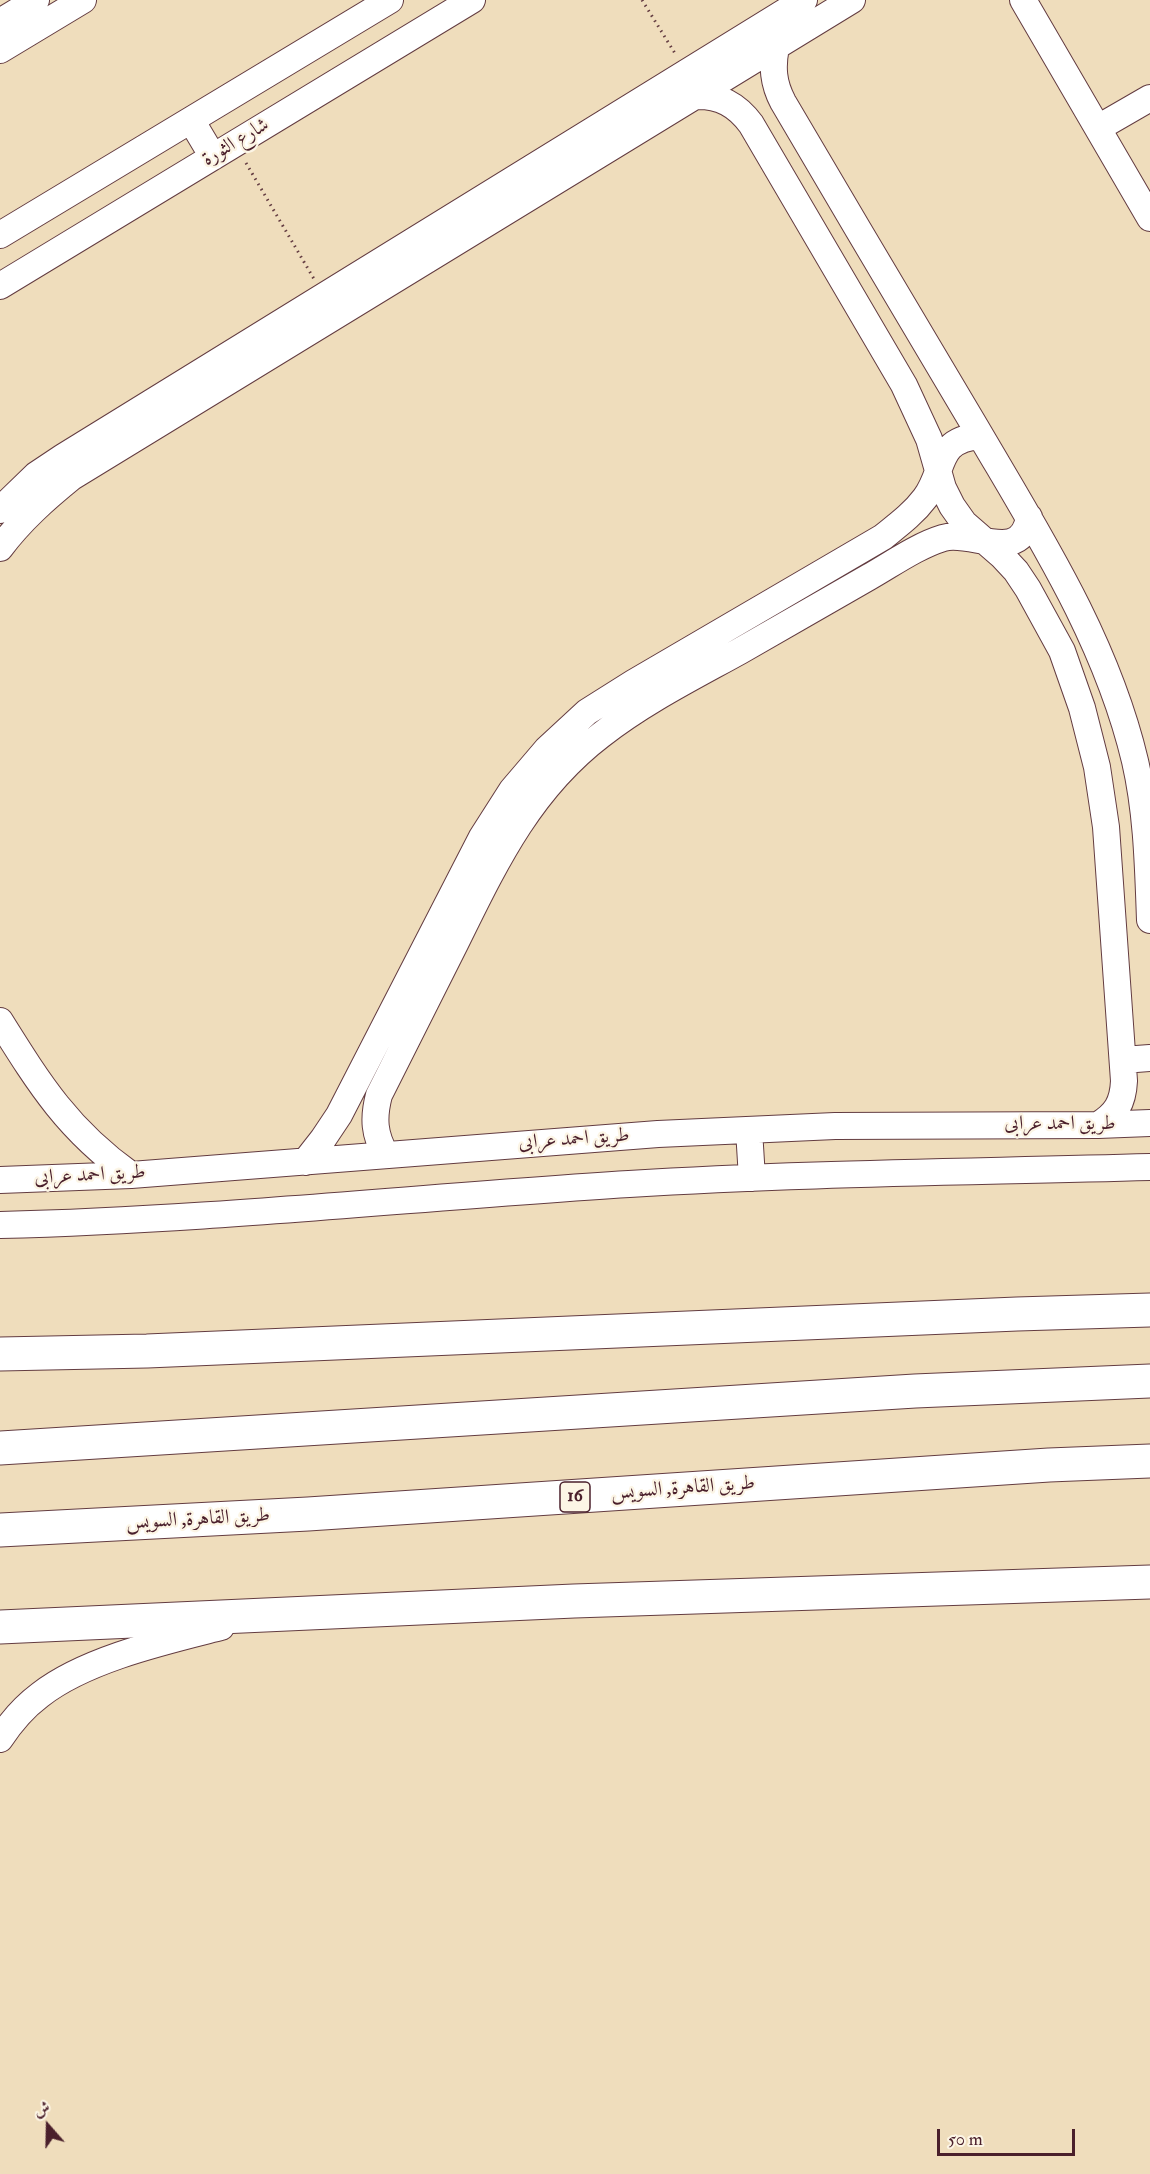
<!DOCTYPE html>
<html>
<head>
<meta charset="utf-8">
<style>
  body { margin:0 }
  #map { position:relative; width:1150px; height:2174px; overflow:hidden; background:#efddbc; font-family:"IM FELL Double Pica",Amiri,serif }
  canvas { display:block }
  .north { position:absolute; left:18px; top:2096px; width:60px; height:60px; -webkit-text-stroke:4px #fcf5e5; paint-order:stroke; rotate:340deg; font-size:16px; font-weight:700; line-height:24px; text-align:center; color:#4a1f2b }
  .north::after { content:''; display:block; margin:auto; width:21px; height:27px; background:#4a1f2b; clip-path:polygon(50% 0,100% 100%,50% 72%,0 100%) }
  .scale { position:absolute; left:937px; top:2129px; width:138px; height:27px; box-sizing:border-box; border:3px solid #4a1f2b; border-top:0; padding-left:8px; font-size:18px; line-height:21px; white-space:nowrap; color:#4a1f2b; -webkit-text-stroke:4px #fcf5e5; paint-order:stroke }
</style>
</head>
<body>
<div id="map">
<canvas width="1150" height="2174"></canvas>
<div class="north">ش</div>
<div class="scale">50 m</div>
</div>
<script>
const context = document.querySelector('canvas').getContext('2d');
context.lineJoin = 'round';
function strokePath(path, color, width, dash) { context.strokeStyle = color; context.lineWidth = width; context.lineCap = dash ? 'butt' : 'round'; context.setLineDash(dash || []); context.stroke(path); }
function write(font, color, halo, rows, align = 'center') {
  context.font = font + ' "IM FELL Double Pica",Amiri,serif'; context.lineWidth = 4.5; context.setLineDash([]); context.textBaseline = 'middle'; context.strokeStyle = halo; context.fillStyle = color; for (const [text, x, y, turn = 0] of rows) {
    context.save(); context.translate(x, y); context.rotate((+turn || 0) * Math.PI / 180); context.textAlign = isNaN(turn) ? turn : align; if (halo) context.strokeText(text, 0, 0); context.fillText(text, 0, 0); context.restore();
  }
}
const minor = new Path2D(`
  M 1023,0 L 1150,218
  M 0,22 L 36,0
  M 776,47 C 772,67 773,83 783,102 C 847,211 911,319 976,428 C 1038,534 1106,639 1135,761 C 1147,813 1148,866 1150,920
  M 0,50 L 83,0
  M 695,96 C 720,95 737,105 751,124 L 904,385 L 929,439 L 943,488 L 952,506 L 964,523 L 1002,556 L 1016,571 L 1028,589 L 1062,651 L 1082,708 L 1097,767 L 1106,827 L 1124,1081 C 1123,1103 1116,1114 1098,1125
  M 191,120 L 213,157
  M 1098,128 L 1150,98
  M 0,235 L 390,0
  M 0,286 L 472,0
  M 0,510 L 36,475 L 63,457 L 804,0
  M 0,548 C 21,520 45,499 72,477 L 852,0
  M 0,1021 C 40,1085 68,1130 131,1175
  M 1123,1060 L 1150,1058
  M 749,1130 L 752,1178
  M 386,1155 C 374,1135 373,1118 379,1095 C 405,1044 430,993 456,942 C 495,863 529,790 601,735 C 643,702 693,677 740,651 C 783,626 826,602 869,577 C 892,564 917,546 943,538 C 971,529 1021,566 1029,517
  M 305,1162 L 323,1139 L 339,1115 L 482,837 L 512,790 L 547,749 L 587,712 L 633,683 L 883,537 C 898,525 913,514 925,498 C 946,470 934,440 980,436
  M 0,1180 L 131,1175 L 658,1134 L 835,1126 L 1098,1125 L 1150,1123
  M 0,1225 C 210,1220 420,1197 629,1184 C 803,1173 976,1172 1150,1167
  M 0,1739 C 11,1722 24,1707 40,1695 C 86,1659 166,1641 221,1627`);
const highway = new Path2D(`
  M 0,1354 L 147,1351 L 1017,1314 L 1150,1310
  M 0,1448 L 915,1391 L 1150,1381
  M 0,1530 L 308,1514 L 1049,1465 L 1150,1461
  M 0,1627 L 574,1601 L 1150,1582`);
strokePath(minor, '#633c41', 28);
strokePath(highway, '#633c41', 35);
strokePath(new Path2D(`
  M 642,0 L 676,55
  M 246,163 L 314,279`), '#633c41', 3, [1.5, 4.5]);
strokePath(minor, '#fff', 26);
strokePath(highway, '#fff', 33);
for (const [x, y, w] of [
  [575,1497,30]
]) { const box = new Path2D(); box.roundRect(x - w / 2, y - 15, w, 30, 4.5); context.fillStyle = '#fcf5e5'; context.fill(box); strokePath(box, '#4a1f2b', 1.5); }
write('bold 18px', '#4a1f2b', null, [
  ["16",575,1497]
]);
write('20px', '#4a1f2b', '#fcf5e5', [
  ["شارع الثورة",236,143,-31],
  ["طريق احمد عرابى",1060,1125],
  ["طريق احمد عرابى",574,1140,-4],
  ["طريق احمد عرابى",90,1176,-3],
  ["طريق القاهرة, السويس",683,1489,-4],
  ["طريق القاهرة, السويس",198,1520,-3]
]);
</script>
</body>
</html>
